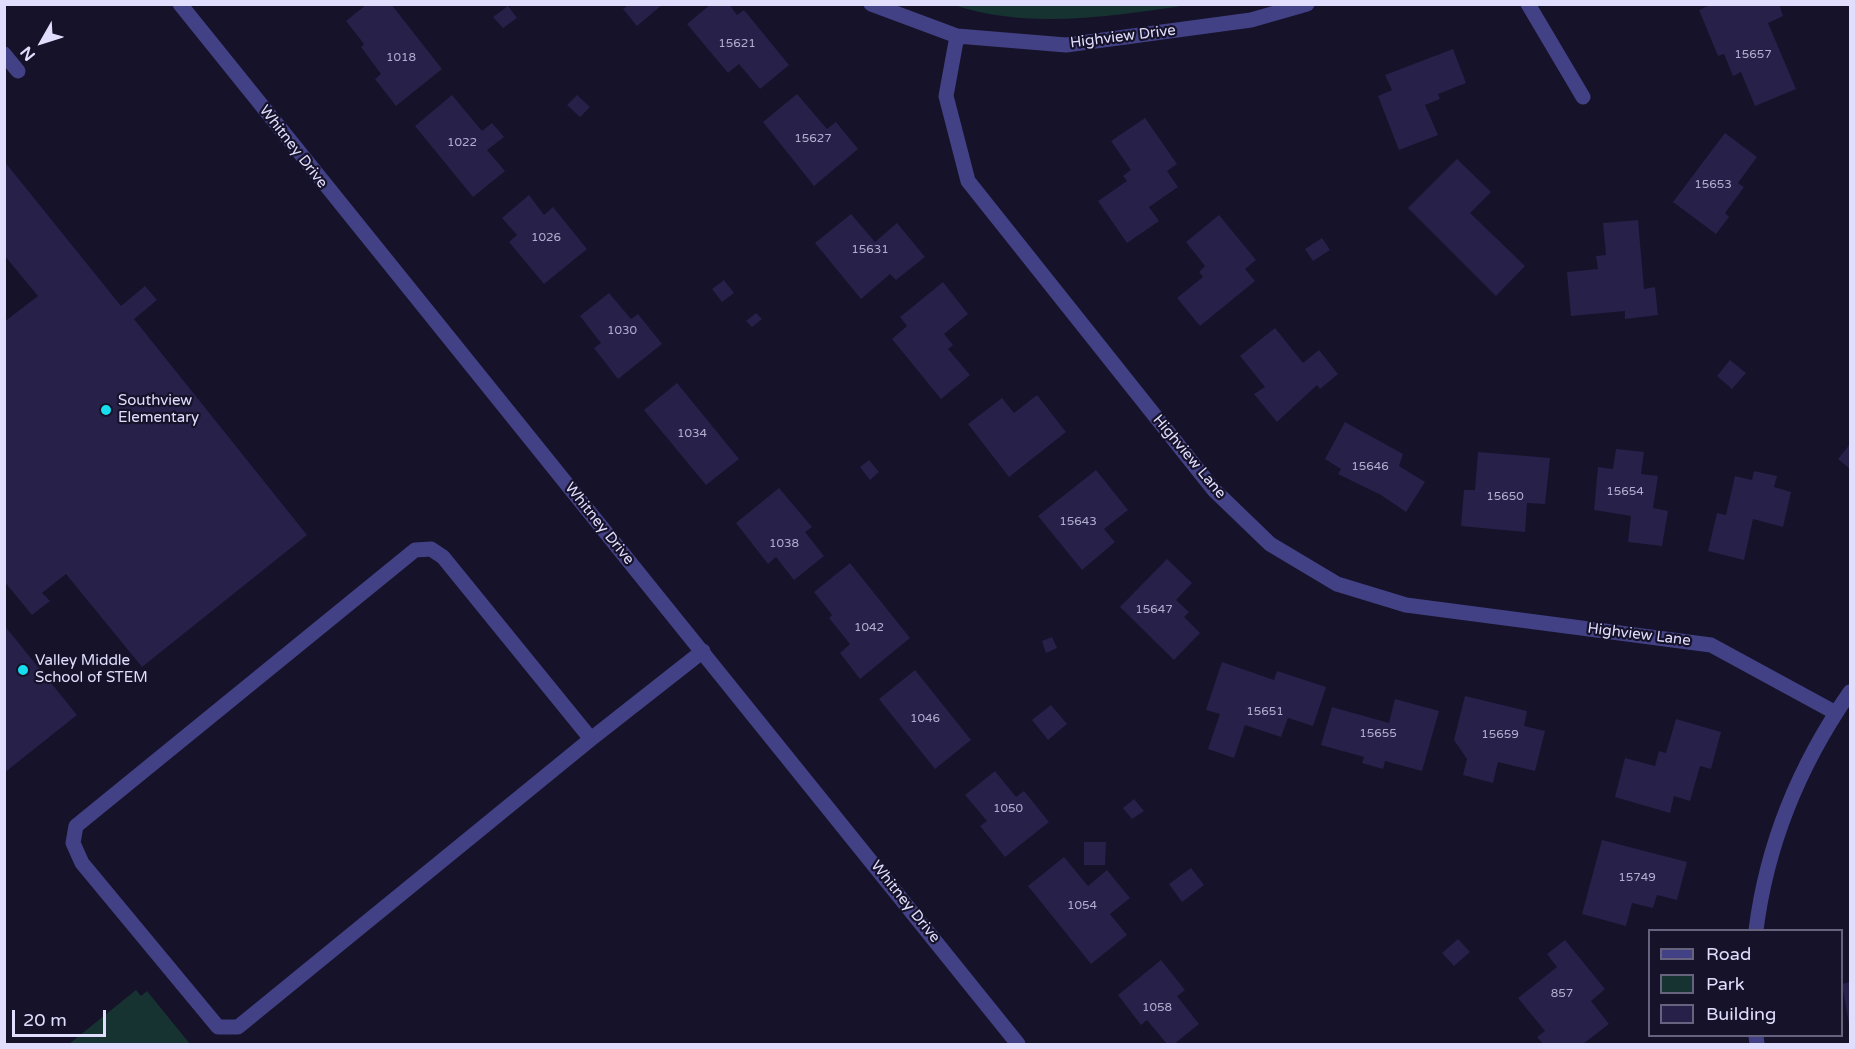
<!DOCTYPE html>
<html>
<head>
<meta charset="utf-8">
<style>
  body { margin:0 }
  #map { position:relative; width:1855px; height:1049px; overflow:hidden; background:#161229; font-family:"Varela Round",sans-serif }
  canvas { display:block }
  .frame { position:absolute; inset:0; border:6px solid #e0ddfd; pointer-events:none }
  .legend { position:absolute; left:1648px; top:929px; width:195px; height:108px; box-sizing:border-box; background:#161229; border:2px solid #67637e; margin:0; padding:8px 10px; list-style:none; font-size:18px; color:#e0ddfd }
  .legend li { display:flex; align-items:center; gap:12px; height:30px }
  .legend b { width:30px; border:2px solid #67637e }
  .north { position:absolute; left:12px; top:12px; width:60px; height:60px; -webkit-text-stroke:4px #161229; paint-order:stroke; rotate:231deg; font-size:16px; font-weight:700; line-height:24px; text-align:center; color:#e0ddfd }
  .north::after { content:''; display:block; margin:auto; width:21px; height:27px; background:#e0ddfd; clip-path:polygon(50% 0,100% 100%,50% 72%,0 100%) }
  .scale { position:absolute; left:12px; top:1010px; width:94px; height:27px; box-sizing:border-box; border:3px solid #e0ddfd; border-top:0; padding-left:8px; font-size:18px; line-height:21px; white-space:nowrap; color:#e0ddfd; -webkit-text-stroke:4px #161229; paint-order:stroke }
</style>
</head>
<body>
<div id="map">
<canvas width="1855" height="1049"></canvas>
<div class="frame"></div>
<ul class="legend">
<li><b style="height:8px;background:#424185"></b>Road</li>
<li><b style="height:16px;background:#163331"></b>Park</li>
<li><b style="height:16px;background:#272049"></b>Building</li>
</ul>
<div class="north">N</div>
<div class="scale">20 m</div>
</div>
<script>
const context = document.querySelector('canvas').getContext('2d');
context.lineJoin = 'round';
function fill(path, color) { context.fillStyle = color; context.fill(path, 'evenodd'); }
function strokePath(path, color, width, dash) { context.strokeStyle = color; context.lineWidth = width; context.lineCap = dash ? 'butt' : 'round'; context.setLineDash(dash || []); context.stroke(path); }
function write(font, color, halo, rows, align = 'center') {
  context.font = font + ' "Varela Round",sans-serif'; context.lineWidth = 4.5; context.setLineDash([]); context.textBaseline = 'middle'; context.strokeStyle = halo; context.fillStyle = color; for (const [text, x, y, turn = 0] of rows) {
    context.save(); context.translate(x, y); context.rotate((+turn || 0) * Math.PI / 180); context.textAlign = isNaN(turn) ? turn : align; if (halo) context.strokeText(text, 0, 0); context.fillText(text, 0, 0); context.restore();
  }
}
fill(new Path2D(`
  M 954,5 L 1188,5 C 1113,16 1028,30 954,5 Z
  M 136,990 L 141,996 L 147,991 L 190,1044 L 69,1044 Z`), '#163331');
fill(new Path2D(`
  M 367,4 L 391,4 L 442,69 L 396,106 L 375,79 L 381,74 L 361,47 L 364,44 L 346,21 Z
  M 630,4 L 663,4 L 637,26 L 623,9 Z
  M 711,4 L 729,4 L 737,15 L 744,10 L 789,65 L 760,89 L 739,64 L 728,73 L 687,24 Z
  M 1712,4 L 1779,4 L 1783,16 L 1768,23 L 1796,89 L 1755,106 L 1741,72 L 1733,76 L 1724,54 L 1718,56 L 1699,10 Z
  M 508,6 L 517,18 L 503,28 L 493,17 Z
  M 1453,49 L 1466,83 L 1438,94 L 1440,99 L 1425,105 L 1438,135 L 1399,150 L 1378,96 L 1392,90 L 1385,75 Z
  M 797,94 L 827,129 L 836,122 L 858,149 L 814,186 L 763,122 Z
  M 452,95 L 482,131 L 492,123 L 504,137 L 487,150 L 505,171 L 473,197 L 415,126 Z
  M 577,95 L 590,107 L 580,117 L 567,105 Z
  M 1145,118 L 1177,164 L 1167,171 L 1178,187 L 1149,207 L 1159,221 L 1127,243 L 1098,201 L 1127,181 L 1123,176 L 1131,170 L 1111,141 Z
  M 1725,133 L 1757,157 L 1738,183 L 1744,187 L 1725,213 L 1729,217 L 1716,234 L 1673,202 Z
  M 1457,159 L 1491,192 L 1470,213 L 1525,266 L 1496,296 L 1408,208 Z
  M 4,161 L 121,306 L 145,286 L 157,300 L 134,319 L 307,535 L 142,667 L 66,574 L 42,593 L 50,601 L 32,615 L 4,581 L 4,322 L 38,296 L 4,255 Z
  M 529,195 L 544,215 L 553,207 L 587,249 L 544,284 L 509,242 L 517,235 L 502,218 Z
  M 851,214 L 875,242 L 897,223 L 925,257 L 896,280 L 890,274 L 861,299 L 815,243 Z
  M 1219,215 L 1256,260 L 1245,269 L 1255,281 L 1200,326 L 1177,298 L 1203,277 L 1199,272 L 1205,266 L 1186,242 Z
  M 1638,220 L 1644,289 L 1655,287 L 1658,315 L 1625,319 L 1625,311 L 1571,316 L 1567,272 L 1598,269 L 1596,256 L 1606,255 L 1603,223 Z
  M 1322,238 L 1330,250 L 1313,261 L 1305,249 Z
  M 724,280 L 734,293 L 722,302 L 712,289 Z
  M 943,282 L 968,314 L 944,334 L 953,345 L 948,349 L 970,375 L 941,399 L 892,339 L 907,326 L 900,317 Z
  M 609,293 L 631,319 L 638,314 L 662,344 L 618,379 L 594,348 L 601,343 L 580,316 Z
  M 756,313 L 762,319 L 752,327 L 746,321 Z
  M 1275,328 L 1303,363 L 1319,350 L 1338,374 L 1320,389 L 1317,385 L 1277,422 L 1254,394 L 1265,387 L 1240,356 Z
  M 1730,360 L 1746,373 L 1732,389 L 1717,376 Z
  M 677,383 L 739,459 L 706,485 L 644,410 Z
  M 1037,395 L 1066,432 L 1009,477 L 968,424 L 1002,398 L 1014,413 Z
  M 1345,422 L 1403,454 L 1399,466 L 1425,482 L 1406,512 L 1381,495 L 1338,474 L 1341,469 L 1325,459 Z
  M 1850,444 L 1850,469 L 1838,459 Z
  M 1616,449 L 1644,452 L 1641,474 L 1658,476 L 1653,508 L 1668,511 L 1662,546 L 1628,542 L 1631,516 L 1594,510 L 1598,467 L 1613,469 Z
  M 1478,452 L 1550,458 L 1545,504 L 1527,503 L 1525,532 L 1461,526 L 1464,490 L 1475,490 Z
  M 869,460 L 879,472 L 870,480 L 860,467 Z
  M 1096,470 L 1128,510 L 1104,529 L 1115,542 L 1082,570 L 1038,516 Z
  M 1754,471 L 1777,476 L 1774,487 L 1791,492 L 1783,527 L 1753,519 L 1744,560 L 1708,551 L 1717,513 L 1726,515 L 1735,476 L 1752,480 Z
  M 779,488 L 812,527 L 805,532 L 824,556 L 794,580 L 776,557 L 768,564 L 736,523 Z
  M 1167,559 L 1192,583 L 1176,600 L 1189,612 L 1184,617 L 1200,633 L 1174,660 L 1120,607 Z
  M 850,563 L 910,638 L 860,679 L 840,653 L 850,644 L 829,618 L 832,615 L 814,592 Z
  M 4,625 L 77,715 L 4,773 Z
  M 1052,637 L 1057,648 L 1046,653 L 1042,641 Z
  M 1222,662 L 1274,680 L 1277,671 L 1326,687 L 1313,726 L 1288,718 L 1281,737 L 1245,725 L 1234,758 L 1208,749 L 1220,714 L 1206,710 Z
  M 915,670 L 971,740 L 935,769 L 879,699 Z
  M 1465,696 L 1527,711 L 1524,726 L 1545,731 L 1535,771 L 1498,762 L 1493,783 L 1463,775 L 1467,759 L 1454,740 Z
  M 1395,699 L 1439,711 L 1422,771 L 1385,761 L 1383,769 L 1362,763 L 1364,757 L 1321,745 L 1332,707 L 1389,723 Z
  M 1051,705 L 1067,724 L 1048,740 L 1032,720 Z
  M 1676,719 L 1721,732 L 1711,769 L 1700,766 L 1690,801 L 1674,796 L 1670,813 L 1615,797 L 1625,758 L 1655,766 L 1659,751 L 1666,753 Z
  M 995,771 L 1016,797 L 1024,791 L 1049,822 L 1005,857 L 980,826 L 987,821 L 965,795 Z
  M 1134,799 L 1144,811 L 1132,819 L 1123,808 Z
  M 1602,840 L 1687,862 L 1677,900 L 1657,895 L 1653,908 L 1632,903 L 1626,926 L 1582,914 Z
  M 1084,842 L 1106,842 L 1105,865 L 1084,865 Z
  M 1064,857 L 1088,886 L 1107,870 L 1130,898 L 1110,914 L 1127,935 L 1091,964 L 1028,886 Z
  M 1191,868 L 1204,885 L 1182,902 L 1169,884 Z
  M 1458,939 L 1470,952 L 1454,966 L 1442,953 Z
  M 1565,940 L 1605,989 L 1591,1001 L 1609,1024 L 1583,1044 L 1543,1044 L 1537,1037 L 1545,1031 L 1518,998 L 1557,967 L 1547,954 Z
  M 1161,960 L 1185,990 L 1177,996 L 1199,1024 L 1174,1044 L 1167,1044 L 1147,1020 L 1141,1025 L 1118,995 Z
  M 1850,982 L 1850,1024 L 1849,1024 L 1842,984 Z`), '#272049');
strokePath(new Path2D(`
  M 4,54 L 18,71
  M 591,739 L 443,557 L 431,549 L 415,550 L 76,826 L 73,843 L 82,863 L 218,1027 L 238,1027 L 591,739 L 703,651`), '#424185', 15);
strokePath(new Path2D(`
  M 180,4 L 1018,1044
  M 871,4 L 957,36 L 1066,45 L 1251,20 L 1307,4
  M 1528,4 L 1583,97
  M 957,36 L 946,96 L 968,181 L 1214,490 L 1270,544 L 1337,584 L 1406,605 L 1711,645 L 1836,713
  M 1756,930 C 1767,843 1800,764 1850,692
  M 1756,1036 L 1757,1044`), '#424185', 15);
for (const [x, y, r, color] of [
  [106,410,6,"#16deef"],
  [23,670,6,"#16deef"]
]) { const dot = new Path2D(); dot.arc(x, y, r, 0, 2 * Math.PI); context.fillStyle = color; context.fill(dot); strokePath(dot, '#161229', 2); }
write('12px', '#b2aed0', null, [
  ["15621",737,44],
  ["15657",1753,55],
  ["1018",401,58],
  ["15627",813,139],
  ["1022",462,143],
  ["15653",1713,185],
  ["1026",546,238],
  ["15631",870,250],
  ["1030",622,331],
  ["1034",692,434],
  ["15646",1370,467],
  ["15654",1625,492],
  ["15650",1505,497],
  ["15643",1078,522],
  ["1038",784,544],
  ["15647",1154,610],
  ["1042",869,628],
  ["15651",1265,712],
  ["1046",925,719],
  ["15655",1378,734],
  ["15659",1500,735],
  ["1050",1008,809],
  ["15749",1637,878],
  ["1054",1082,906],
  ["857",1562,994],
  ["1058",1157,1008]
]);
write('15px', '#e0ddfd', '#161229', [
  ["Highview Drive",1123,37,-7],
  ["Whitney Drive",293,147,52],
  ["Highview Lane",1189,457,50],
  ["Whitney Drive",599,524,51],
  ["Highview Lane",1639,635,7],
  ["Whitney Drive",905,902,51]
]);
write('15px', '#e0ddfd', '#161229', [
  ["Southview",118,401],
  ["Elementary",118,418],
  ["Valley Middle",35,661],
  ["School of STEM",35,678]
], 'left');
</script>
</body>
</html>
